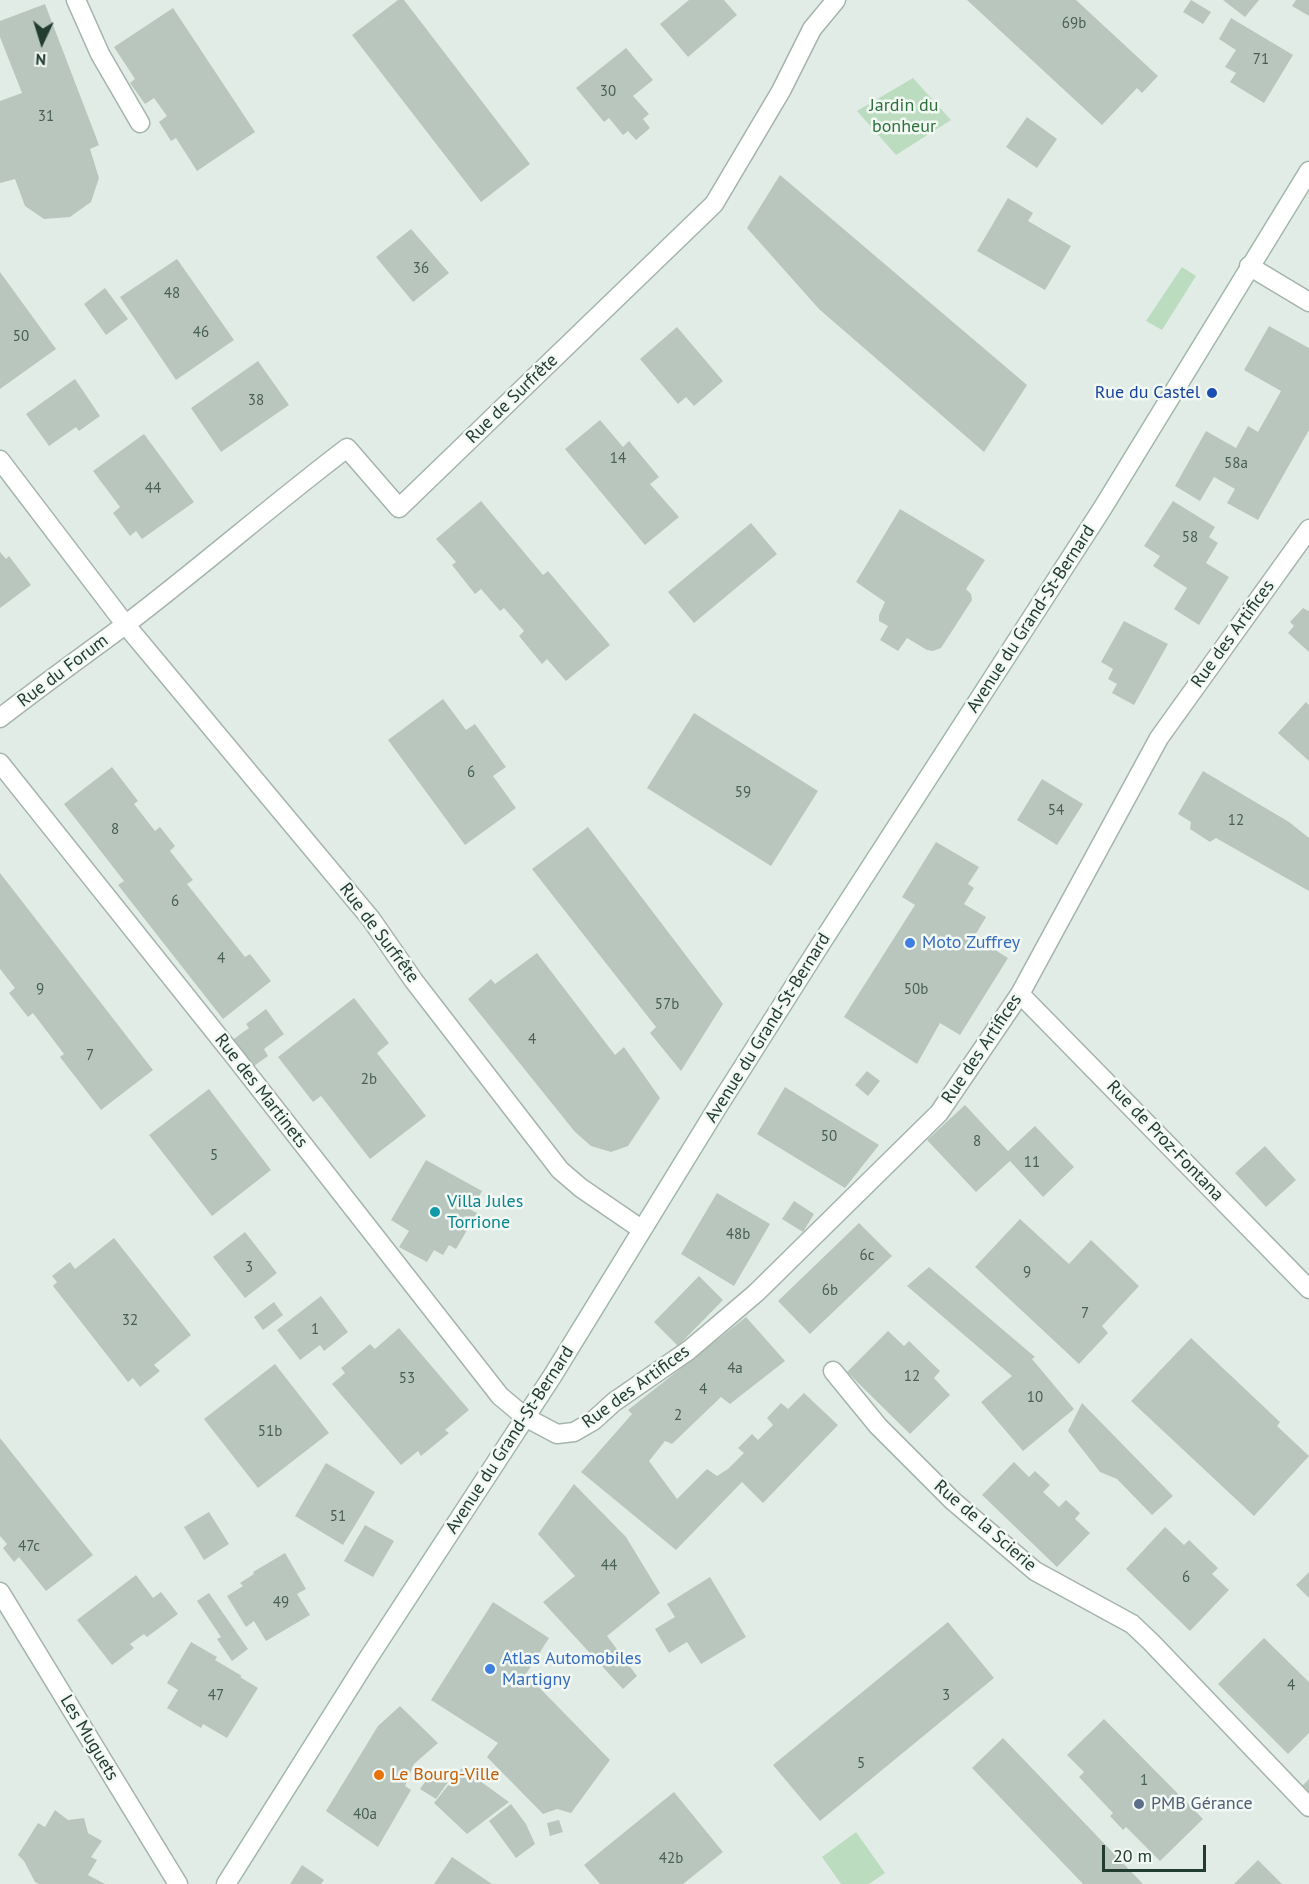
<!DOCTYPE html>
<html>
<head>
<meta charset="utf-8">
<style>
  body { margin:0 }
  #map { position:relative; width:1309px; height:1884px; overflow:hidden; background:#e2ece6; font-family:"PT Sans",sans-serif }
  canvas { display:block }
  .north { position:absolute; left:12px; top:12px; width:60px; height:60px; -webkit-text-stroke:4px #f2f8f4; paint-order:stroke; rotate:184deg; font-size:16px; font-weight:700; line-height:24px; text-align:center; color:#233c31 }
  .north::after { content:''; display:block; margin:auto; width:21px; height:27px; background:#233c31; clip-path:polygon(50% 0,100% 100%,50% 72%,0 100%) }
  .scale { position:absolute; left:1102px; top:1845px; width:104px; height:27px; box-sizing:border-box; border:3px solid #233c31; border-top:0; padding-left:8px; font-size:18px; line-height:21px; white-space:nowrap; color:#233c31; -webkit-text-stroke:4px #f2f8f4; paint-order:stroke }
</style>
</head>
<body>
<div id="map">
<canvas width="1309" height="1884"></canvas>
<div class="north">N</div>
<div class="scale">20 m</div>
</div>
<script>
const context = document.querySelector('canvas').getContext('2d');
context.lineJoin = 'round';
function fill(path, color) { context.fillStyle = color; context.fill(path, 'evenodd'); }
function strokePath(path, color, width, dash) { context.strokeStyle = color; context.lineWidth = width; context.lineCap = dash ? 'butt' : 'round'; context.setLineDash(dash || []); context.stroke(path); }
function write(font, color, halo, rows, align = 'center') {
  context.font = font + ' "PT Sans",sans-serif'; context.lineWidth = 5; context.setLineDash([]); context.textBaseline = 'middle'; context.strokeStyle = halo; context.fillStyle = color; for (const [text, x, y, turn = 0] of rows) {
    context.save(); context.translate(x, y); context.rotate((+turn || 0) * Math.PI / 180); context.textAlign = isNaN(turn) ? turn : align; if (halo) context.strokeText(text, 0, 0); context.fillText(text, 0, 0); context.restore();
  }
}
fill(new Path2D(`
  M 913,78 L 951,120 L 896,155 L 857,111 Z
  M 1182,267 L 1196,276 L 1162,330 L 1146,321 Z
  M 856,1832 L 885,1873 L 869,1884 L 841,1884 L 822,1857 Z`), '#bcdcbf');
fill(new Path2D(`
  M 398,0 L 404,0 L 530,164 L 481,202 L 352,35 Z
  M 689,0 L 724,0 L 737,15 L 688,57 L 660,24 Z
  M 967,0 L 1076,0 L 1158,76 L 1142,93 L 1137,88 L 1102,125 Z
  M 1191,0 L 1211,12 L 1203,24 L 1183,12 Z
  M 1223,0 L 1259,0 L 1245,17 Z
  M 1296,0 L 1309,0 L 1309,16 L 1292,6 Z
  M 45,4 L 99,145 L 90,149 L 99,178 L 91,202 L 70,217 L 44,219 L 25,206 L 15,179 L 0,183 L 0,101 L 22,93 L 0,37 L 0,21 Z
  M 173,8 L 255,132 L 197,171 L 176,138 L 171,141 L 159,122 L 167,116 L 154,98 L 145,104 L 130,83 L 135,79 L 114,47 Z
  M 1231,18 L 1293,55 L 1264,103 L 1230,82 L 1236,73 L 1225,67 L 1236,50 L 1219,39 Z
  M 626,48 L 653,80 L 633,96 L 649,114 L 643,119 L 650,128 L 636,140 L 628,131 L 623,135 L 609,118 L 604,122 L 576,88 Z
  M 1027,117 L 1057,139 L 1037,168 L 1006,147 Z
  M 780,175 L 1027,385 L 984,452 L 819,309 L 747,228 Z
  M 1008,198 L 1033,213 L 1028,221 L 1071,246 L 1045,290 L 977,251 Z
  M 411,229 L 449,273 L 413,302 L 376,257 Z
  M 177,259 L 234,340 L 176,380 L 120,297 Z
  M 0,272 L 56,349 L 0,389 Z
  M 105,288 L 128,319 L 106,335 L 84,304 Z
  M 1269,326 L 1309,348 L 1309,430 L 1258,520 L 1227,503 L 1235,489 L 1214,477 L 1200,501 L 1175,486 L 1206,431 L 1236,448 L 1248,426 L 1258,432 L 1281,391 L 1244,370 Z
  M 677,327 L 723,381 L 694,406 L 686,397 L 678,404 L 640,359 Z
  M 258,361 L 289,405 L 221,452 L 191,408 Z
  M 75,379 L 100,416 L 79,431 L 76,427 L 49,446 L 26,414 Z
  M 600,420 L 623,447 L 629,441 L 659,477 L 650,484 L 679,517 L 645,545 L 565,449 Z
  M 144,434 L 194,502 L 142,539 L 136,531 L 130,536 L 113,513 L 120,507 L 93,471 Z
  M 481,501 L 543,575 L 548,571 L 610,645 L 566,681 L 547,659 L 542,664 L 519,636 L 524,631 L 504,608 L 500,611 L 481,589 L 475,594 L 452,565 L 456,562 L 436,539 Z
  M 1173,501 L 1215,527 L 1209,537 L 1218,543 L 1206,563 L 1229,577 L 1199,625 L 1174,609 L 1187,588 L 1153,566 L 1160,556 L 1144,546 Z
  M 900,509 L 985,560 L 966,589 L 971,594 L 972,600 L 941,648 L 933,651 L 927,650 L 907,638 L 898,651 L 880,640 L 888,626 L 879,621 L 879,615 L 885,602 L 856,582 Z
  M 751,523 L 777,554 L 694,623 L 668,592 Z
  M 0,552 L 6,559 L 9,556 L 31,585 L 0,608 Z
  M 1303,608 L 1308,611 L 1309,610 L 1309,652 L 1288,633 L 1294,626 L 1290,622 Z
  M 1124,621 L 1168,644 L 1134,705 L 1112,693 L 1117,684 L 1108,679 L 1113,669 L 1101,662 Z
  M 443,699 L 466,730 L 475,724 L 506,767 L 493,776 L 516,808 L 465,845 L 388,740 Z
  M 1306,702 L 1309,705 L 1309,761 L 1278,733 Z
  M 694,713 L 818,791 L 771,866 L 647,788 Z
  M 112,767 L 138,801 L 134,804 L 155,831 L 160,827 L 175,846 L 170,851 L 193,880 L 187,884 L 245,957 L 250,954 L 271,981 L 223,1019 L 118,885 L 124,881 L 64,804 Z
  M 1203,771 L 1289,822 L 1309,838 L 1309,891 L 1216,838 L 1210,842 L 1190,829 L 1191,822 L 1178,814 Z
  M 1042,779 L 1083,804 L 1057,845 L 1017,820 Z
  M 588,827 L 723,1004 L 681,1071 L 650,1033 L 656,1027 L 532,869 Z
  M 936,842 L 979,867 L 968,884 L 974,888 L 964,904 L 986,917 L 974,937 L 1008,958 L 960,1035 L 940,1023 L 917,1064 L 844,1017 L 915,905 L 902,897 Z
  M 0,873 L 153,1070 L 101,1110 L 60,1057 L 64,1054 L 33,1013 L 28,1017 L 9,993 L 15,988 L 0,969 Z
  M 537,953 L 615,1055 L 624,1047 L 660,1098 L 628,1146 L 611,1152 L 591,1146 L 575,1132 L 468,999 L 491,979 L 495,984 Z
  M 354,998 L 389,1043 L 377,1053 L 426,1116 L 370,1159 L 321,1096 L 313,1102 L 278,1057 Z
  M 266,1009 L 284,1034 L 264,1049 L 268,1056 L 251,1068 L 231,1041 L 249,1028 L 246,1024 Z
  M 867,1071 L 880,1081 L 868,1096 L 855,1085 Z
  M 785,1087 L 879,1145 L 845,1188 L 757,1134 Z
  M 209,1089 L 271,1170 L 212,1216 L 149,1135 Z
  M 965,1105 L 1008,1151 L 1035,1126 L 1074,1167 L 1043,1197 L 1010,1161 L 976,1192 L 927,1140 Z
  M 1265,1146 L 1296,1180 L 1266,1207 L 1235,1173 Z
  M 426,1160 L 482,1191 L 471,1210 L 477,1213 L 456,1249 L 449,1245 L 443,1255 L 434,1250 L 427,1262 L 399,1247 L 409,1231 L 391,1220 Z
  M 717,1193 L 770,1224 L 734,1286 L 681,1254 Z
  M 794,1201 L 814,1214 L 803,1232 L 782,1219 Z
  M 1020,1219 L 1069,1264 L 1091,1240 L 1139,1286 L 1102,1326 L 1108,1333 L 1079,1364 L 975,1267 Z
  M 859,1223 L 892,1256 L 810,1334 L 778,1301 Z
  M 245,1232 L 277,1273 L 245,1298 L 213,1257 Z
  M 114,1238 L 191,1335 L 154,1365 L 160,1371 L 140,1387 L 133,1378 L 128,1382 L 53,1286 L 57,1282 L 52,1276 L 70,1262 L 75,1269 Z
  M 929,1267 L 1035,1357 L 1032,1359 L 1074,1409 L 1023,1451 L 981,1402 L 1012,1376 L 907,1286 Z
  M 699,1276 L 723,1300 L 678,1346 L 654,1322 Z
  M 321,1296 L 348,1332 L 324,1351 L 320,1345 L 300,1360 L 277,1330 Z
  M 274,1302 L 283,1315 L 263,1330 L 254,1317 Z
  M 746,1317 L 785,1361 L 730,1404 L 721,1397 L 672,1444 L 665,1441 L 649,1461 L 677,1499 L 707,1469 L 717,1476 L 728,1469 L 744,1453 L 738,1448 L 752,1434 L 758,1440 L 773,1425 L 767,1418 L 781,1403 L 788,1409 L 804,1393 L 838,1425 L 763,1503 L 742,1482 L 676,1550 L 581,1472 L 632,1414 L 628,1410 Z
  M 399,1328 L 469,1410 L 445,1430 L 449,1433 L 421,1456 L 418,1451 L 401,1465 L 332,1384 L 345,1373 L 341,1368 L 370,1344 L 375,1349 Z
  M 888,1331 L 904,1346 L 909,1341 L 940,1371 L 934,1378 L 950,1395 L 910,1434 L 847,1372 Z
  M 1191,1338 L 1280,1422 L 1277,1426 L 1309,1456 L 1254,1516 L 1131,1401 Z
  M 275,1364 L 329,1433 L 258,1488 L 204,1419 Z
  M 1082,1403 L 1173,1496 L 1152,1515 L 1117,1479 L 1100,1472 L 1068,1431 Z
  M 0,1438 L 93,1555 L 46,1591 L 19,1557 L 14,1562 L 3,1548 L 7,1544 L 0,1536 Z
  M 1014,1462 L 1029,1477 L 1035,1471 L 1050,1485 L 1043,1492 L 1059,1507 L 1066,1500 L 1080,1513 L 1075,1519 L 1090,1533 L 1057,1567 L 982,1495 Z
  M 326,1463 L 375,1492 L 343,1545 L 295,1516 Z
  M 574,1484 L 626,1537 L 660,1593 L 607,1636 L 637,1676 L 623,1689 L 543,1602 L 575,1576 L 538,1534 Z
  M 209,1512 L 229,1544 L 204,1560 L 184,1527 Z
  M 365,1525 L 394,1541 L 373,1577 L 344,1561 Z
  M 1165,1527 L 1184,1545 L 1189,1540 L 1218,1568 L 1212,1574 L 1229,1590 L 1190,1631 L 1126,1569 Z
  M 285,1553 L 306,1589 L 297,1594 L 310,1615 L 266,1641 L 254,1621 L 246,1627 L 227,1596 L 243,1586 L 240,1583 L 254,1574 L 253,1572 Z
  M 1309,1572 L 1309,1598 L 1296,1585 Z
  M 136,1575 L 153,1598 L 161,1592 L 178,1614 L 147,1637 L 144,1634 L 130,1644 L 134,1648 L 112,1665 L 77,1620 Z
  M 710,1577 L 746,1637 L 701,1664 L 687,1642 L 669,1653 L 655,1629 L 675,1617 L 667,1604 Z
  M 209,1593 L 248,1649 L 232,1661 L 217,1639 L 221,1637 L 197,1601 Z
  M 493,1602 L 549,1638 L 526,1674 L 610,1760 L 571,1813 L 557,1809 L 543,1814 L 487,1757 L 498,1743 L 431,1700 Z
  M 948,1622 L 994,1678 L 820,1821 L 773,1765 Z
  M 1264,1638 L 1309,1682 L 1309,1733 L 1288,1754 L 1218,1684 Z
  M 191,1642 L 217,1657 L 215,1660 L 242,1676 L 240,1677 L 258,1688 L 227,1738 L 203,1724 L 201,1728 L 167,1708 L 178,1690 L 167,1683 Z
  M 400,1706 L 438,1743 L 414,1764 L 405,1786 L 411,1790 L 378,1847 L 326,1811 L 378,1726 Z
  M 1104,1719 L 1203,1819 L 1160,1861 L 1126,1827 L 1123,1830 L 1110,1816 L 1113,1813 L 1079,1777 L 1084,1772 L 1067,1755 Z
  M 1003,1738 L 1143,1884 L 1083,1884 L 972,1768 Z
  M 462,1768 L 509,1802 L 467,1834 L 434,1803 Z
  M 433,1771 L 448,1782 L 436,1799 L 420,1789 Z
  M 1309,1779 L 1309,1798 L 1299,1789 Z
  M 674,1792 L 723,1852 L 683,1884 L 600,1884 L 584,1865 Z
  M 511,1804 L 526,1824 L 535,1844 L 516,1858 L 489,1821 Z
  M 55,1810 L 68,1820 L 84,1818 L 88,1833 L 102,1841 L 91,1857 L 97,1860 L 88,1875 L 105,1884 L 39,1884 L 35,1882 L 24,1861 L 18,1855 L 38,1823 L 45,1827 Z
  M 559,1820 L 563,1832 L 550,1836 L 547,1823 Z
  M 452,1857 L 492,1884 L 434,1884 Z
  M 1258,1860 L 1282,1884 L 1234,1884 Z
  M 302,1865 L 324,1880 L 321,1884 L 290,1884 Z`), '#b8c6be');
const lane = new Path2D(`
  M 76,0 L 100,54 L 140,123`);
const street = new Path2D(`
  M 1249,266 L 1309,302
  M 0,460 L 125,624 L 371,919 L 414,981 L 560,1170 L 581,1188 L 641,1229
  M 0,718 C 41,686 83,656 125,625 C 200,568 272,505 347,448 L 399,508 L 714,204 L 781,91 L 812,29 L 836,0
  M 0,763 L 234,1056 L 500,1396 L 525,1417 L 557,1434 L 574,1432 L 593,1421 L 614,1402 L 689,1350 L 756,1293 L 939,1113 L 1020,994 L 1159,738 L 1309,529
  M 1020,994 L 1309,1289
  M 833,1371 L 878,1426 L 953,1501 L 1035,1571 L 1132,1624 L 1151,1642 L 1309,1807
  M 0,1592 L 178,1884`);
const secondary = new Path2D(`
  M 226,1884 L 367,1660 L 553,1375 L 717,1108 L 822,942 L 1102,509 L 1309,171`);
strokePath(lane, '#a5b4ac', 21);
strokePath(street, '#a5b4ac', 21);
strokePath(secondary, '#a1b7ab', 21);
strokePath(lane, '#fff', 18);
strokePath(street, '#fff', 18);
strokePath(secondary, '#fff', 18);
for (const [x, y, r, color] of [
  [1212,393,6,"#1a4fb4"],
  [910,943,6,"#3f7fe0"],
  [435,1212,6,"#0f9aa8"],
  [490,1669,6,"#3f7fe0"],
  [379,1775,6,"#e8710a"],
  [1139,1804,6,"#5c6f8a"]
]) { const dot = new Path2D(); dot.arc(x, y, r, 0, 2 * Math.PI); context.fillStyle = color; context.fill(dot); strokePath(dot, '#f2f8f4', 2); }
write('15px', '#485e54', null, [
  ["69b",1074,24],
  ["71",1261,60],
  ["30",608,92],
  ["31",46,117],
  ["36",421,269],
  ["48",172,294],
  ["46",201,333],
  ["50",21,337],
  ["38",256,401],
  ["14",618,459],
  ["58a",1236,464],
  ["44",153,489],
  ["58",1190,538],
  ["6",471,773],
  ["59",743,793],
  ["54",1056,811],
  ["12",1236,821],
  ["8",115,830],
  ["6",175,902],
  ["4",221,959],
  ["9",40,990],
  ["50b",916,990],
  ["57b",667,1005],
  ["4",532,1040],
  ["7",90,1056],
  ["2b",369,1080],
  ["50",829,1137],
  ["8",977,1142],
  ["5",214,1156],
  ["11",1032,1163],
  ["48b",738,1235],
  ["6c",867,1256],
  ["3",249,1268],
  ["9",1027,1273],
  ["6b",830,1291],
  ["7",1085,1314],
  ["32",130,1321],
  ["1",315,1330],
  ["4a",735,1369],
  ["12",912,1377],
  ["53",407,1379],
  ["4",703,1390],
  ["10",1035,1398],
  ["2",678,1416],
  ["51b",270,1432],
  ["51",338,1517],
  ["47c",29,1547],
  ["44",609,1566],
  ["6",1186,1578],
  ["49",281,1603],
  ["4",1291,1686],
  ["47",216,1696],
  ["3",946,1696],
  ["5",861,1764],
  ["1",1144,1781],
  ["40a",365,1815],
  ["42b",671,1859]
]);
write('18px', '#2f713d', '#f2f8f4', [
  ["Jardin du",904,106],
  ["bonheur",904,127]
]);
write('18px', '#164399', '#f2f8f4', [
  ["Rue du Castel",1200,393]
], 'right');
write('18px', '#233c31', '#f2f8f4', [
  ["Rue de Surfrête",512,399,-44],
  ["Avenue du Grand-St-Bernard",1031,619,-57],
  ["Rue des Artifices",1233,634,-54],
  ["Rue du Forum",63,671,-37],
  ["Rue de Surfrête",379,933,53],
  ["Avenue du Grand-St-Bernard",768,1028,-58],
  ["Rue des Artifices",982,1049,-56],
  ["Rue des Martinets",261,1091,52],
  ["Rue de Proz-Fontana",1165,1141,46],
  ["Rue des Artifices",636,1387,-36],
  ["Avenue du Grand-St-Bernard",510,1440,-57],
  ["Rue de la Scierie",985,1526,41],
  ["Les Muguets",89,1738,59]
]);
write('18px', '#366cbe', '#f2f8f4', [
  ["Moto Zuffrey",922,943],
  ["Atlas Automobiles",502,1659],
  ["Martigny",502,1680]
], 'left');
write('18px', '#0d838f', '#f2f8f4', [
  ["Villa Jules",447,1202],
  ["Torrione",447,1223]
], 'left');
write('18px', '#c56008', '#f2f8f4', [
  ["Le Bourg-Ville",391,1775]
], 'left');
write('18px', '#4e5e75', '#f2f8f4', [
  ["PMB Gérance",1151,1804]
], 'left');
</script>
</body>
</html>
